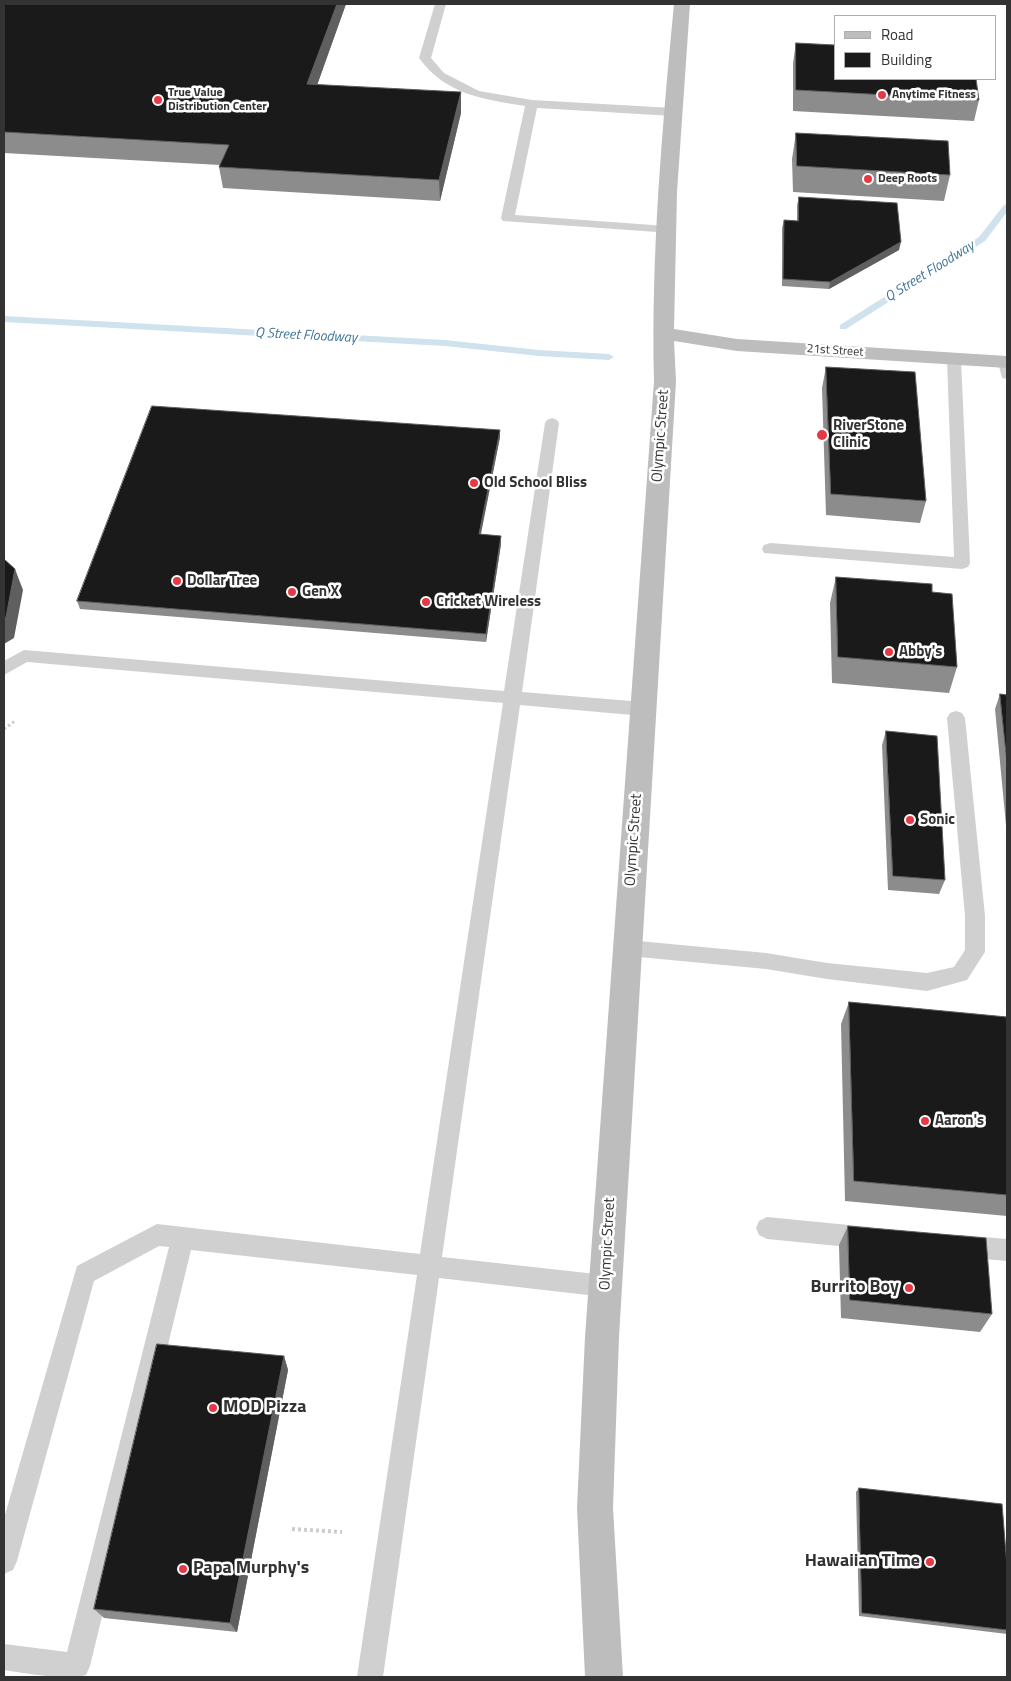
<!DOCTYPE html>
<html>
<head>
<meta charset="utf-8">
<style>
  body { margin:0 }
  #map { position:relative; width:1011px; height:1681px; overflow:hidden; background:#fff; font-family:"Titillium Web",sans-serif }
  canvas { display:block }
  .frame { position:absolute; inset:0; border:5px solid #333; pointer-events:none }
  .legend { position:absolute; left:834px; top:15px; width:162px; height:65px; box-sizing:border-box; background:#fff; border:1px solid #adadad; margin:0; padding:6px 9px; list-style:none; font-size:15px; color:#333 }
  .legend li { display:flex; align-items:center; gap:10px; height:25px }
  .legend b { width:25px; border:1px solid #adadad }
</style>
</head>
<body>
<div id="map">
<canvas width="1011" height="1681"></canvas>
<div class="frame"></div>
<ul class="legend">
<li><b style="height:6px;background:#bdbdbd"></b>Road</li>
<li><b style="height:14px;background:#1a1a1a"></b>Building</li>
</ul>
</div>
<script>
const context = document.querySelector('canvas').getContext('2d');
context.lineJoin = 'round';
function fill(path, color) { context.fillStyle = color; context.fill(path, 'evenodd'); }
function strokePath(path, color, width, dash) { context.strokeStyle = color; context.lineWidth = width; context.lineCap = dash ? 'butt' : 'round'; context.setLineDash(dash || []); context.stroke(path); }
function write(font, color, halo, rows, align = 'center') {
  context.font = font + ' "Titillium Web",sans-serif'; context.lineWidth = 5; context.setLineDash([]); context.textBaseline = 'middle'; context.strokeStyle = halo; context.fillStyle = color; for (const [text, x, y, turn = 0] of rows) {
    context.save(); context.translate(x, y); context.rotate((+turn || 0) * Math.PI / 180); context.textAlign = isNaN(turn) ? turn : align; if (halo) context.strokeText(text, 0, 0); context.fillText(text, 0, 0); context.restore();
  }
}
fill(new Path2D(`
  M 1007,204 L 1007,212 L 985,241 L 846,329 L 840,329 L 840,325 L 979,237 L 1004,205 Z
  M 4,316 L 445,340 L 539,350 L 609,354 L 614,357 L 609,360 L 539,356 L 445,346 L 4,322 Z`), '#cfe2ee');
strokePath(new Path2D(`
  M 4,729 L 15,721`), '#cdcdcd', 3, [2.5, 2.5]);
strokePath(new Path2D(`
  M 292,1529 L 342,1532`), '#cdcdcd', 4, [3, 3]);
fill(new Path2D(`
  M 435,4 L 446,4 L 431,58 L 444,73 L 479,91 L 532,100 L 673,108 L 679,112 L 673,116 L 537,108 L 515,215 L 666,226 L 671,227 L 673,230 L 671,233 L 503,221 L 501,218 L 525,106 C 483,99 446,95 419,58 Z
  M 954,355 L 959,356 L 961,359 L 970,563 L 968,567 L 962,569 L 764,553 L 762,549 L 764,545 L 770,543 L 954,557 L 947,359 L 949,356 Z
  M 1005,358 L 1007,358 L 1007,379 L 1002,378 L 998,362 L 1000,359 Z
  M 552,418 L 557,420 L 559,423 L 522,692 L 643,702 L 649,704 L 652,709 L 649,714 L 643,716 L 520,705 L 442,1257 L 605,1275 L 613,1278 L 616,1286 L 613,1294 L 605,1297 L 439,1278 L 383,1677 L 357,1677 L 417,1275 L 191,1250 L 90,1666 L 86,1675 C 68,1681 24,1673 4,1670 L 4,1644 L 67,1652 L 169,1247 L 159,1246 L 94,1281 L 17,1561 L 13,1570 L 4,1574 L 4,1518 L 77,1266 L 157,1224 L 420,1254 L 503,703 L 27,662 L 4,675 L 4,661 L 24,650 L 504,691 L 545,423 L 547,420 Z
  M 956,711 L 962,713 L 965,718 L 985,916 L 985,952 L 967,980 L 927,991 L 827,979 L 766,969 L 628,956 L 621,954 L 618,948 L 621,942 L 628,940 L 766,953 L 827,963 L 927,973 L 954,967 L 965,950 L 965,916 L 947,718 L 950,713 Z
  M 767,1217 L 869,1227 L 877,1230 L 880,1238 L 877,1246 L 869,1249 L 767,1239 L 759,1235 L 756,1228 L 759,1221 Z
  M 961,1235 L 1007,1239 L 1007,1261 L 961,1257 L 953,1254 L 950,1246 L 953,1238 Z`), '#d0d0d0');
fill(new Path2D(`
  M 674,4 L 690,4 L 677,192 L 674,329 L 737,339 L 1007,356 L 1007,368 L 737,351 L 674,341 L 676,381 L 619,1337 L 613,1508 L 623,1677 L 585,1677 L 577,1508 L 585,1337 L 654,381 C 651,255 662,130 674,4 Z`), '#bdbdbd');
fill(new Path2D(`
  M 4,4 L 346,4 L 317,85 L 461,113 L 440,201 L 223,188 L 219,167 L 220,165 L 4,153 Z
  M 796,43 L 979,100 L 974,121 L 793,111 L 793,63 Z
  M 796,133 L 950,175 L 944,201 L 793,192 L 792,159 Z
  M 799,197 L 899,250 L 829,289 L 782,286 L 782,228 L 784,220 L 797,221 L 797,205 Z
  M 826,367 L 926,501 L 920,523 L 826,515 L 822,388 Z
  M 500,430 L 500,437 L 481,534 L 501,536 L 501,544 L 486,642 L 80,609 L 77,601 Z
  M 836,577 L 932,592 L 957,667 L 949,693 L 832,683 L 830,603 Z
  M 1000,694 L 1007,695 L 1007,836 L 995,709 Z
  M 886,731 L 945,880 L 939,894 L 888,890 L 882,745 Z
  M 849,1002 L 1007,1017 L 1007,1216 L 845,1201 L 841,1024 Z
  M 848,1226 L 992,1314 L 980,1332 L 841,1318 L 839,1245 Z
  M 284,1356 L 288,1370 L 237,1632 L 104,1618 L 94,1609 Z
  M 859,1488 L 1007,1566 L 1007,1634 L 859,1616 L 856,1492 Z`), '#8c8c8c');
fill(new Path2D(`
  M 337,4 L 346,4 L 310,105 L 307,84 Z
  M 461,92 L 461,113 L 440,201 L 439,180 Z
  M 901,242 L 899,250 L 829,289 L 830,282 Z
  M 500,430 L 500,437 L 479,542 L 479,534 Z
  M 501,536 L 501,544 L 486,642 L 486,634 Z
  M 15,569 L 23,590 L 14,638 L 4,644 L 4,618 Z
  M 284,1356 L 288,1370 L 237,1632 L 230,1623 Z`), '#5f5f5f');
const building = new Path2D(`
  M 4,4 L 337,4 L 307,84 L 461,92 L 439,180 L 219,167 L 229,145 L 4,132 Z
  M 796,43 L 835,45 L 835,79 L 976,79 L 979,100 L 796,90 Z
  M 796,133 L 948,141 L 950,175 L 797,166 Z
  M 799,197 L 897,203 L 901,242 L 830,282 L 783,279 L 784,220 L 798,221 Z
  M 826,367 L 915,372 L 926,501 L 831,494 Z
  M 152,406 L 500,430 L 479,534 L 501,536 L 486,634 L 77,601 Z
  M 4,559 L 15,569 L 6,617 L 4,618 Z
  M 836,577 L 932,584 L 932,592 L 952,594 L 957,667 L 838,657 Z
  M 1000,694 L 1007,695 L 1007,763 Z
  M 886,731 L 937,736 L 945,880 L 893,876 Z
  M 849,1002 L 1007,1017 L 1007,1195 L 854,1181 Z
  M 848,1226 L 986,1238 L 992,1314 L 850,1300 Z
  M 157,1344 L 284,1356 L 230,1623 L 94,1609 Z
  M 859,1488 L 1002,1504 L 1007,1566 L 1007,1630 L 862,1613 Z`);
fill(building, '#1a1a1a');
strokePath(building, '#5f5f5f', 1);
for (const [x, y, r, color] of [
  [882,95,5,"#e63946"],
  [158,100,5,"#e63946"],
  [868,179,5,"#e63946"],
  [822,435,6,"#e63946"],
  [474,483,5,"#e63946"],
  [177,581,5,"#e63946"],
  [292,592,5,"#e63946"],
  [426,602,5,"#e63946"],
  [889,652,5,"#e63946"],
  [910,820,5,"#e63946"],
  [925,1121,5,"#e63946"],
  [909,1288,5,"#e63946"],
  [213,1408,5,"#e63946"],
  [930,1562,5,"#e63946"],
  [183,1569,5,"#e63946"]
]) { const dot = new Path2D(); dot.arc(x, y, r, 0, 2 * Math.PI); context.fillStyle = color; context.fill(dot); strokePath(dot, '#fff', 2); }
write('bold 12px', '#333', '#fff', [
  ["True Value",168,93],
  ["Distribution Center",168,107],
  ["Anytime Fitness",892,95],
  ["Deep Roots",878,179]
], 'left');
write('12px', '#333', '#fff', [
  ["21st Street",835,351,4]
]);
write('italic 14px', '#3f7597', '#fff', [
  ["Q Street Floodway",930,272,-32],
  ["Q Street Floodway",306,336,3]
]);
write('bold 15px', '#333', '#fff', [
  ["RiverStone",833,426],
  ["Clinic",833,443],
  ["Old School Bliss",484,483],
  ["Dollar Tree",187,581],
  ["Gen X",302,592],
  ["Cricket Wireless",436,602],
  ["Abby's",899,652],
  ["Sonic",920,820],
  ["Aaron's",935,1121]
], 'left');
write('15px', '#333', '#fff', [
  ["Olympic Street",661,436,-86],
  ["Olympic Street",634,840,-86],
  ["Olympic Street",608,1244,-87]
]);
write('bold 18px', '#333', '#fff', [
  ["Burrito Boy",899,1288],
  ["MOD Pizza",223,1408,"left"],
  ["Hawaiian Time",920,1562],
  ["Papa Murphy's",193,1569,"left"]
], 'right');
</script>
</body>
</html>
